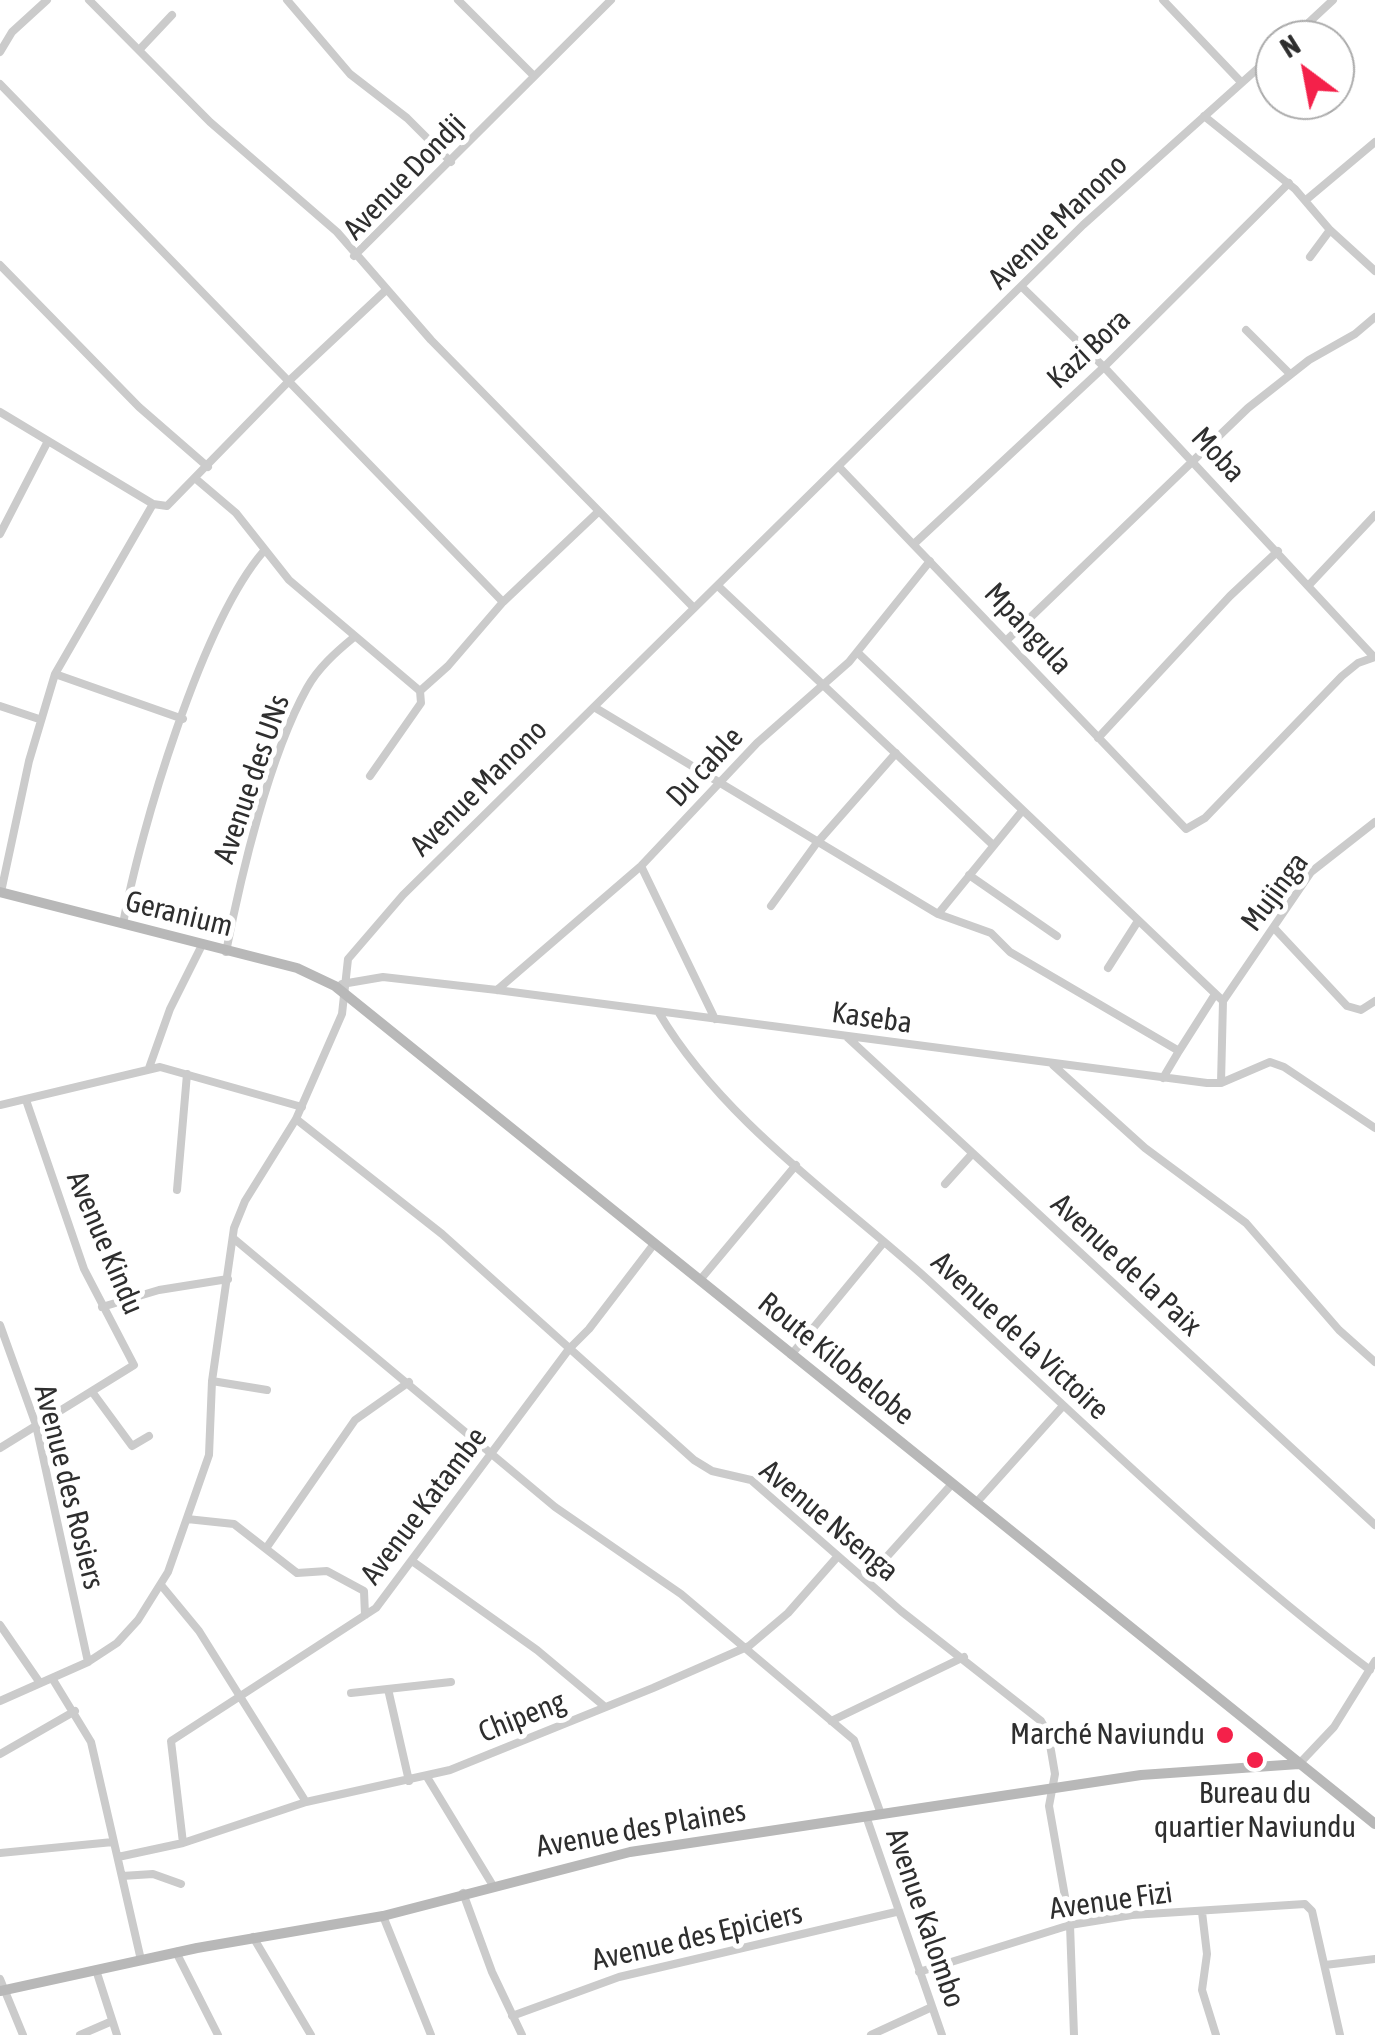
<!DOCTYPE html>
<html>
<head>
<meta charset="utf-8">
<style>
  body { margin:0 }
  #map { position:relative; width:1375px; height:2035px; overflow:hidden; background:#fff; font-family:"Asap Condensed",sans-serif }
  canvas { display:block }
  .north { position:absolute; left:1255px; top:20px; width:100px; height:100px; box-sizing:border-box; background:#fff; border:2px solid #ababab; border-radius:50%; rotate:328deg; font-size:28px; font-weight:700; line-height:40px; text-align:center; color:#2e2e2e }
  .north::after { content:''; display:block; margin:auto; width:35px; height:45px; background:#f4214a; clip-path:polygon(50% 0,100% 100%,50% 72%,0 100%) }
</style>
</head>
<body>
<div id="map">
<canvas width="1375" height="2035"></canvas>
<div class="north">N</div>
</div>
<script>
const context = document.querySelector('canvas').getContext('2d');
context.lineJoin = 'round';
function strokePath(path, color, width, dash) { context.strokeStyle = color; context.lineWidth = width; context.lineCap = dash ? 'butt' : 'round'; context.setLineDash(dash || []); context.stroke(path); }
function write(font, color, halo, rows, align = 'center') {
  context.font = font + ' "Asap Condensed",sans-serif'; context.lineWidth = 10; context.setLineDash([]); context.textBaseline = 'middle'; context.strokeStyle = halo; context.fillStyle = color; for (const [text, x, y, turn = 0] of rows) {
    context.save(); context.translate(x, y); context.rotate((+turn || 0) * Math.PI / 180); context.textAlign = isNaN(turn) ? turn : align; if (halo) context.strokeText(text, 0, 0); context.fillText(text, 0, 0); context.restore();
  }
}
strokePath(new Path2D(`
  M 89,0 L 210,122 L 337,232 L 431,340 L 694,608
  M 287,0 L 350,74 L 407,118 L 451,162
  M 458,0 L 534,76
  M 1163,0 L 1241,82
  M 1290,40 L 1333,0
  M 140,49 L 172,15
  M 0,52 L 12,32 L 47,0
  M 0,84 L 503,602
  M 1204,116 L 1295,189 L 1330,230 L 1375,271
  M 1306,200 L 1375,142
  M 354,256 L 611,0
  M 1310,257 L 1330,230
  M 0,265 L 139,407 L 208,467
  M 1022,287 L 1104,367 L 1374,657
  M 1246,330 L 1290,374
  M 0,412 L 153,504 L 167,506 L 291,379 L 385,291
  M 840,468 L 1186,829 L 1205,818 L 1342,676 L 1358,663 L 1375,657
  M 196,479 L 236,513 L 289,580 L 420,691
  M 0,534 L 48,441
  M 916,542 L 1104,367 L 1289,183
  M 1309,585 L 1375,515
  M 718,586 L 993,845
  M 1009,638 L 1248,408 L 1309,360 L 1355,334 L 1375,317
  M 858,653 L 1223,1001
  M 55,674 L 183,719
  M 420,691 L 448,666 L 503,602 L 597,513
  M 0,706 L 39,719
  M 594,707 L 938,914 L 991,933 L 1010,952 L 1179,1051 L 1163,1078
  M 1098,738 L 1230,596 L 1278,551
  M 370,776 L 421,703 L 420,691
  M 641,866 L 715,1019
  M 969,875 L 1057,936
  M 1,892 L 29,761 L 55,674 L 153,504
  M 771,906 L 816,844 L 896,753
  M 938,914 L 1022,811
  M 123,924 C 140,830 202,623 263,552
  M 1275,929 L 1347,1006 L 1361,1010 L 1375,1001
  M 226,952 C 241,875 269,756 307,688 C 318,668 336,652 353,638
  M 1108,968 L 1138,921
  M 342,984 L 383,977 L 497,990 L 1207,1083 L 1221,1083 L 1270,1062 L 1284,1067 L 1375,1128
  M 497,990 L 641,866 L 757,743 L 849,662 L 930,561
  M 1223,1001 L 1311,872 L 1375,822
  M 659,1013 C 723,1121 836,1197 927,1279 C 1073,1412 1212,1551 1370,1670
  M 847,1037 L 1375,1525
  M 1179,1051 L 1214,996
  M 1053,1065 L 1145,1148 L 1246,1223 L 1339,1330 L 1375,1362
  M 149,1068 L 170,1009 L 202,945
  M 1221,1083 L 1223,1001
  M 0,1105 L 160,1067 L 302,1107
  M 296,1119 L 442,1234 L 694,1460 L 712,1471 L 751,1480 L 901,1611 L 1041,1721 L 1048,1733 L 1055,1774 L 1049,1806 L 1070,1925 L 1074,2035
  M 945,1184 L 972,1154
  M 177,1190 L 187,1074
  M 233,1238 L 555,1507 L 681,1594 L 854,1740 L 881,1814
  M 700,1280 L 796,1165
  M 102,1307 L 159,1290 L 228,1279
  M 0,1325 L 36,1425 L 88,1662
  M 791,1355 L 884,1242
  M 212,1381 L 267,1390
  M 93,1393 L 132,1446 L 149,1436
  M 0,1448 L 134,1365 L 84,1269 L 26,1100
  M 976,1503 L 1062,1407
  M 187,1519 L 234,1524 L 297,1573 L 327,1571 L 364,1591 L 365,1615
  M 267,1547 L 355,1420 L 409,1382
  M 412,1561 L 537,1650 L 604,1706
  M 866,1580 L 952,1484
  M 161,1585 L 199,1631 L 306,1802
  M 0,1625 L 40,1683
  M 52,1678 L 91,1742 L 141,1960
  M 388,1689 L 409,1781
  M 351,1693 L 451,1682
  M 0,1701 L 88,1662 L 117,1643 L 138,1620 L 168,1572 L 209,1455 L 212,1381 L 234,1228 L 245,1201 L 296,1119 L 342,1014 L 348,959 L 403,895 L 1083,225 L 1275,53
  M 831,1721 L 964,1657
  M 0,1754 L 75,1711
  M 1299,1764 L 1334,1727 L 1375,1661
  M 427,1777 L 492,1884
  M 866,1816 L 942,2035
  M 183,1843 L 171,1741 L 376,1608 L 569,1349 L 589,1329 L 654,1244
  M 0,1853 L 113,1842
  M 118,1857 L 183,1843 L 306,1802 L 450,1770 L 653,1688 L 749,1646 L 788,1613 L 838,1556
  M 122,1876 L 153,1874 L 181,1884
  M 463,1893 L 492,1972 L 522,2035
  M 1202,1912 L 1207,1954 L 1202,1990 L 1216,2035
  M 383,1916 L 431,2035
  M 253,1937 L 311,2035
  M 176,1952 L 218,2035
  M 1325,1965 L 1375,1959
  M 96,1970 L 117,2035
  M 919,1972 L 1070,1925 L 1132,1915 L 1305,1904 L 1312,1911 L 1340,2035
  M 0,1979 L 23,2035
  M 512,2016 L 619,1977 L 896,1912
  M 80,2035 L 110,2022
  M 871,2035 L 932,2007`), '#cbcbcb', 8);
strokePath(new Path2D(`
  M 0,892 L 297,968 L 335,986 L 1375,1824
  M 0,1991 L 197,1948 L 383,1916 L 630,1852 L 1141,1775 L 1299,1764`), '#b8b8b8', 10);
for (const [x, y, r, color] of [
  [1225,1735,10,"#f4214a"],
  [1255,1760,10,"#f4214a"]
]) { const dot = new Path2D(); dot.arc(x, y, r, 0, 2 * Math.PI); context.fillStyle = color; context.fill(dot); strokePath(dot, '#fff', 4); }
write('30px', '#2e2e2e', '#fff', [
  ["Avenue Dondji",405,177,-46],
  ["Avenue Manono",1058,222,-44],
  ["Kazi Bora",1089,349,-43],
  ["Moba",1218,455,47],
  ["Mpangula",1028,629,47],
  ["Du cable",705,767,-47],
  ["Avenue des UNs",252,779,-71],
  ["Avenue Manono",479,788,-45],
  ["Mujinga",1275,892,-53],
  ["Geranium",179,914,14],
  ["Kaseba",872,1018,8],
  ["Avenue Kindu",105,1243,67],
  ["Avenue de la Paix",1126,1265,43],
  ["Avenue de la Victoire",1020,1336,43],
  ["Route Kilobelobe",836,1359,39],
  ["Avenue des Rosiers",69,1487,76],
  ["Avenue Katambe",424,1506,-53],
  ["Avenue Nsenga",829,1521,40],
  ["Chipeng",522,1717,-22],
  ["Avenue des Plaines",641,1829,-10],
  ["Avenue Fizi",1111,1901,-8],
  ["Avenue Kalombo",925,1918,71],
  ["Avenue des Epiciers",697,1937,-13]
]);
write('30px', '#2e2e2e', '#fff', [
  ["Marché Naviundu",1205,1735],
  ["Bureau du",1255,1794,"center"],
  ["quartier Naviundu",1255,1828,"center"]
], 'right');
</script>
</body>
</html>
